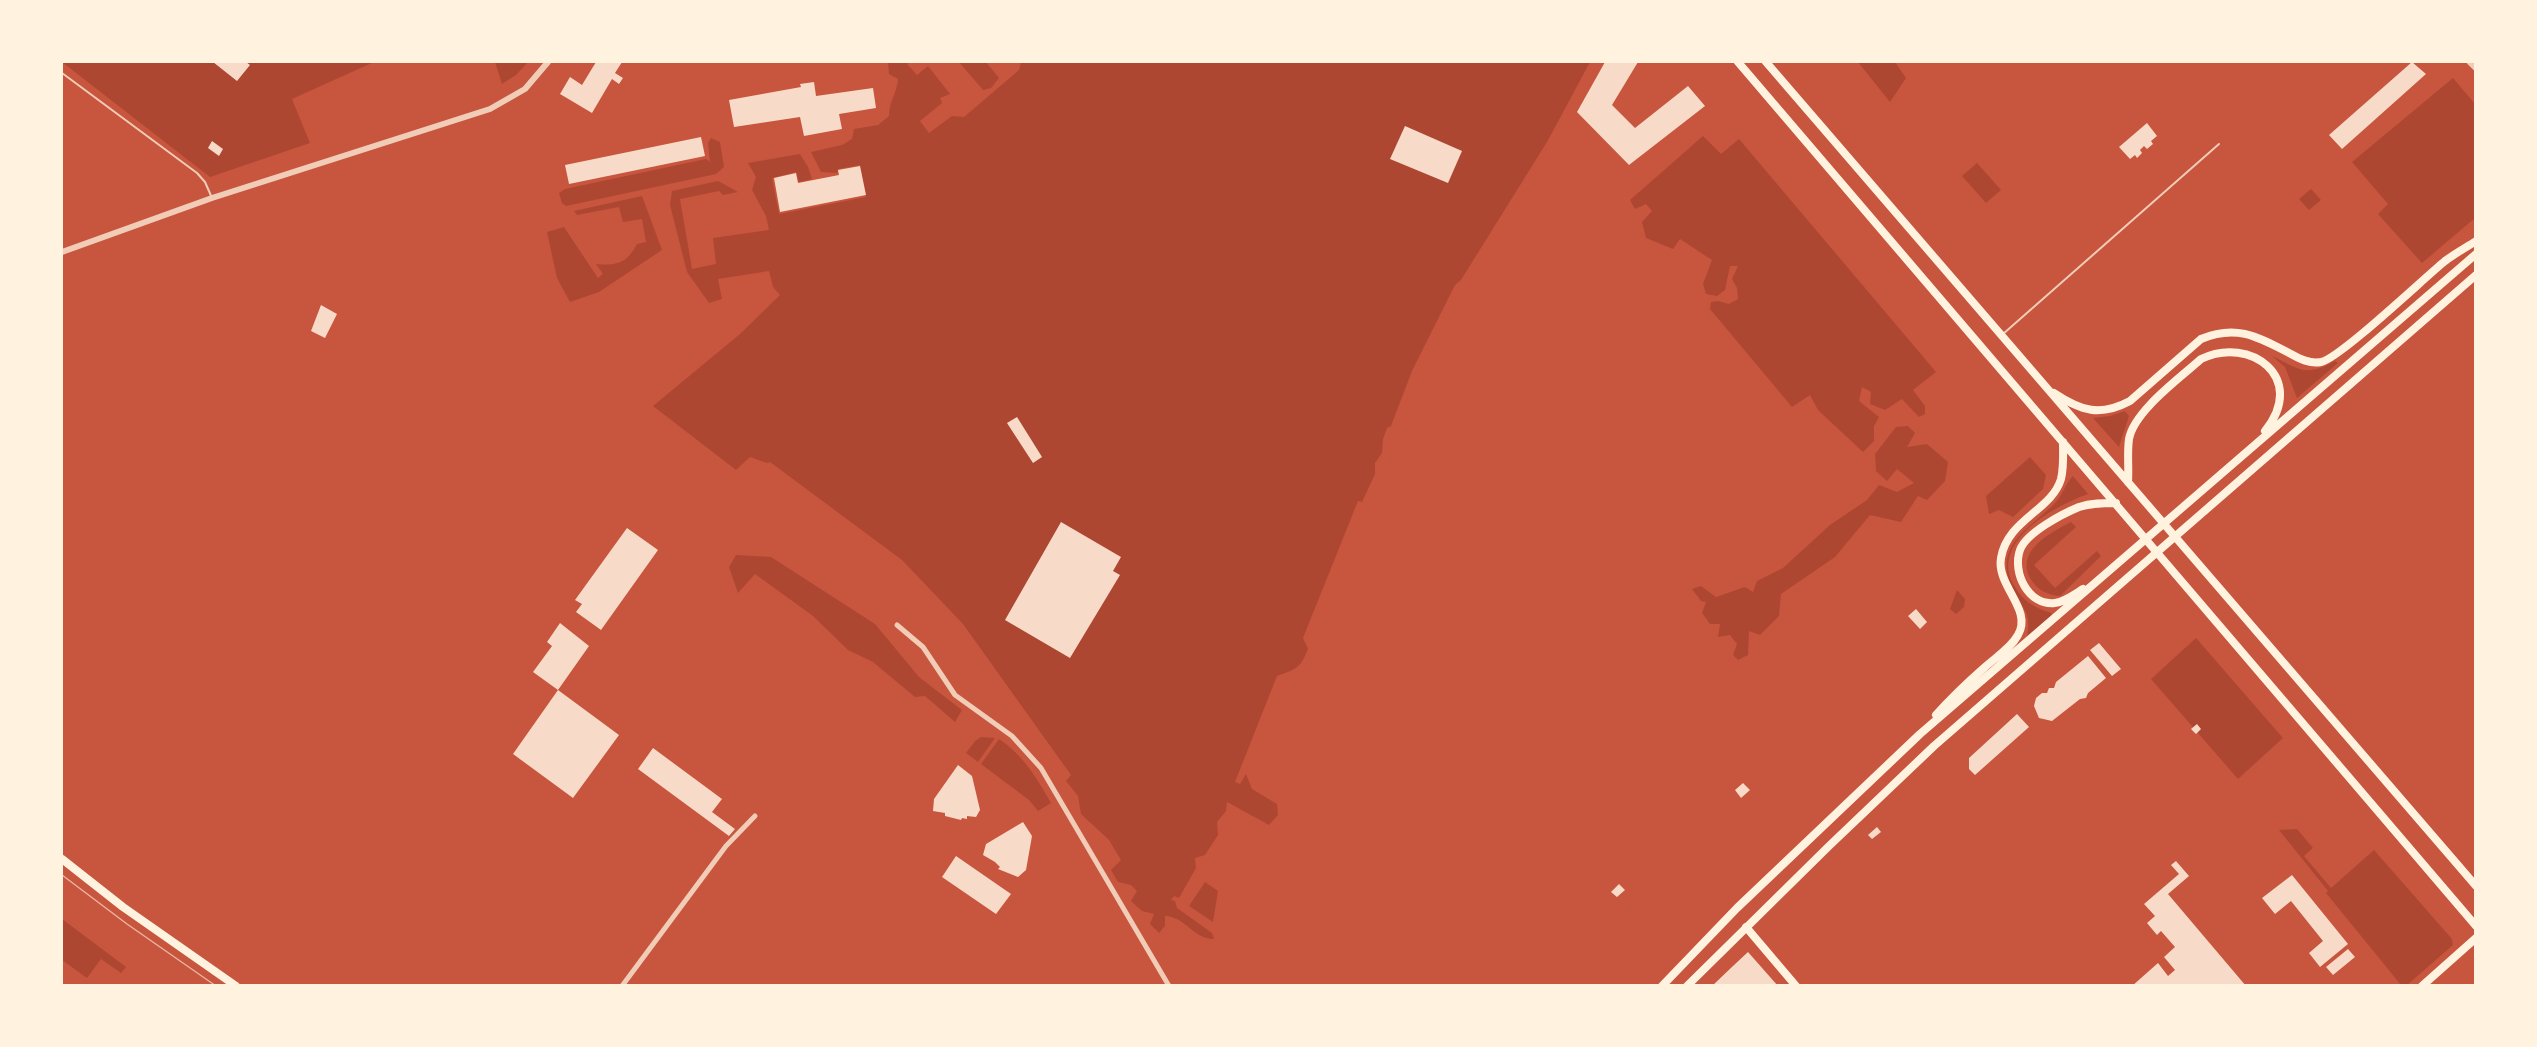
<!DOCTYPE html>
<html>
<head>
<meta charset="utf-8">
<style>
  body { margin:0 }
  #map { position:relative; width:2537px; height:1047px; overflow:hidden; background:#c8553d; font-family:"Alegreya Sans",sans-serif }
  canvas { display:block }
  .frame { position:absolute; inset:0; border:63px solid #fff3e0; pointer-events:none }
</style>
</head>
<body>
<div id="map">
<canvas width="2537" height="1047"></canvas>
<div class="frame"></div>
</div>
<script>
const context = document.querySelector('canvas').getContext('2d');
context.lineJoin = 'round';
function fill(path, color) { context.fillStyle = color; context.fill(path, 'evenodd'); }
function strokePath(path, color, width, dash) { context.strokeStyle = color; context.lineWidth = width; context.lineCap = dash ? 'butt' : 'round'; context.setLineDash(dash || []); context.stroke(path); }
fill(new Path2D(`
  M 62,62 L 374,62 L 292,99 L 310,143 L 210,177 Z
  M 495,62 L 528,62 L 516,75 L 502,84 Z
  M 888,62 L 909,62 L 907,64 L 917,75 L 928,66 L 950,94 L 940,98 L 942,103 L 920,121 L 929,133 L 952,116 L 964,117 L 1019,70 L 1021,62 L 1590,62 L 1547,142 L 1461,280 L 1455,285 L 1412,371 L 1391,426 L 1387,428 L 1383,439 L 1382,453 L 1375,463 L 1375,474 L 1362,502 L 1358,501 L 1303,638 L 1308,649 C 1300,669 1296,669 1277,676 L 1235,782 L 1240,784 L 1246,774 L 1252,789 L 1277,804 L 1278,815 L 1269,825 L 1227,802 L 1226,811 L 1217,822 L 1218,835 L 1205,855 L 1195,858 L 1196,868 L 1179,898 L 1174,896 L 1171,900 L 1175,901 L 1177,908 L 1212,933 L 1214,939 C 1195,940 1184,916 1165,916 L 1165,926 L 1159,933 L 1150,924 L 1154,914 L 1142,911 L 1131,901 L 1137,891 L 1131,885 L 1118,882 L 1111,870 L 1121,860 L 1109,840 L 1081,814 L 1078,796 L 1066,781 L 1071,775 L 963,624 L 902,560 L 770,462 L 767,463 L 750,457 L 736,470 L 653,406 L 740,334 L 780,295 L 773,287 L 769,271 L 718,279 L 722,299 L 709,303 L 687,272 L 670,205 L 672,191 L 718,181 L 738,192 L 723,195 L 719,191 L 680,199 L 692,269 L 716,264 L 713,238 L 769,230 L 766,216 L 752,190 L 756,177 L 748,163 L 800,154 L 808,167 L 812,179 L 799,182 L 796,172 L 772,178 L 779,214 L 866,197 L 860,165 L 838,169 L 837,173 L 821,172 L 811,152 L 842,145 L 852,139 L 854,129 L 878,125 L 889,116 C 889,101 897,93 898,79 L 889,74 Z
  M 959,62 L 986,62 L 999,78 L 991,88 L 983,90 Z
  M 1858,62 L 1895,62 L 1906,78 L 1890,102 Z
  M 2453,78 L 2475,104 L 2475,218 L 2422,263 L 2378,214 L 2388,204 L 2352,162 Z
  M 1703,136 L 1721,154 L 1739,139 L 1936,372 L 1913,390 L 1925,406 L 1925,414 L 1919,417 L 1902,399 L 1885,410 L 1870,404 L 1871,392 L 1862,387 L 1859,401 L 1879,417 L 1874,426 L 1874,441 L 1863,452 L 1818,410 L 1810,395 L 1792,407 L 1710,309 L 1711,302 L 1718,301 L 1729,304 L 1738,299 L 1737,288 L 1732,279 L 1738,266 L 1730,266 L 1725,290 L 1717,296 L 1706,294 L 1703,284 L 1712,260 L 1680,239 L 1673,249 L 1646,238 L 1642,222 L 1652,211 L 1646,204 L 1635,209 L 1630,200 Z
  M 711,138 L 720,142 L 724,167 L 716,174 L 566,206 L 562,203 L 559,193 L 565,189 L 706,159 L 710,162 L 708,143 Z
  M 1977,163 L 2001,190 L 1986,203 L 1962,176 Z
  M 2311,189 L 2321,200 L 2309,210 L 2299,199 Z
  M 642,196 L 662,250 L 599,292 L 570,302 L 557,278 L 547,232 L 564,227 L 598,278 L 603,274 L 596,264 C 617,266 627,263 637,244 L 646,242 L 642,219 L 623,222 L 619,207 L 577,215 L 574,211 Z
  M 2272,356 C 2301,370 2306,377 2335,361 L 2338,363 L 2297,398 L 2285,367 Z
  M 2125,411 L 2129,416 L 2119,447 L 2093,418 L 2110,416 Z
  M 1908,426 L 1915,433 L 1907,447 L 1927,444 L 1948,462 L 1945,481 L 1927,500 L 1918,496 L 1901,522 L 1870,515 L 1835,557 L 1781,594 L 1779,616 L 1760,635 L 1749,631 L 1748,655 L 1738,660 L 1733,655 L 1737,644 L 1730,635 L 1718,637 L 1720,624 L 1710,624 L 1702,613 L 1706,602 L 1701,601 L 1692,589 L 1701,586 L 1716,597 L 1745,587 L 1753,592 L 1757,581 L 1783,568 L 1830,525 L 1867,500 L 1879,485 L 1897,492 L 1914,483 L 1897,469 L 1887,481 L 1876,471 L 1875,454 L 1896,427 Z
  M 2030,457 L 2046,475 L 2043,489 L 2013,517 L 1999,510 L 1989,514 L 1986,496 Z
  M 2073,476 L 2088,494 C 2054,506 1987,543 2015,587 C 2024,602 2035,608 2051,613 L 2052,617 L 2027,639 C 2032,607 2021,610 2011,585 C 1994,544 2032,527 2055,503 C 2063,495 2065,484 2073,476 Z
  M 2071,522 L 2076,527 L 2034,565 L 2055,588 L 2097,551 L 2101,556 L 2060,596 C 2049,595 2039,591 2032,581 C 2013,552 2050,533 2071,522 Z
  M 736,555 L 771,557 L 875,624 L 919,677 L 962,710 L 955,722 L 925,696 L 915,697 L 873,662 L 848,650 L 813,616 L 755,574 L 738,593 L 729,567 Z
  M 1957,590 L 1965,599 L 1964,607 L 1956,614 L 1950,609 Z
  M 2196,638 L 2283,738 L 2238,779 L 2151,679 Z
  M 981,737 L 995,738 L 978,762 L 966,753 L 975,741 Z
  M 999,739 C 1023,755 1037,778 1051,803 L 1038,811 L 1029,800 L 981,764 Z
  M 2297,829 L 2313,848 L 2304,856 L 2331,888 L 2374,850 L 2452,939 L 2453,945 L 2407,985 L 2401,985 L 2326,893 L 2328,891 L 2279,830 Z
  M 1205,882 L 1218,891 L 1213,922 L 1189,906 Z
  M 62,919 L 126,967 L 121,973 L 101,959 L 87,978 L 62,960 Z`), '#ae4732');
fill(new Path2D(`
  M 213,62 L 246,62 L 250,65 L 237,81 Z
  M 596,62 L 622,62 L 615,73 L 623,78 L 619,84 L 612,79 L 592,113 L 560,94 L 570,77 L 582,85 Z
  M 1605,62 L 1638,62 L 1612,105 L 1635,128 L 1688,86 L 1705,106 L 1629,165 L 1577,112 Z
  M 2412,62 L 2426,74 L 2342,149 L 2329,135 Z
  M 814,82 L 816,96 L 873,88 L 876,108 L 839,114 L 842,129 L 804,136 L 800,117 L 734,127 L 729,100 L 801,87 L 800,84 Z
  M 2147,123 L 2157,136 L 2151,141 L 2153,144 L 2147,149 L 2144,146 L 2140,150 L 2142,153 L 2137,158 L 2135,155 L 2130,159 L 2119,147 Z
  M 1405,126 L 1462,151 L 1448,183 L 1390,159 Z
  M 701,137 L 705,156 L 569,184 L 565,165 Z
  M 212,141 L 223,149 L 219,156 L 208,148 Z
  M 860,166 L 866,195 L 780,212 L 774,178 L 796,173 L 798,183 L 839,175 L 838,170 Z
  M 321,305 L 337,314 L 325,338 L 311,331 Z
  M 1017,417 L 1042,457 L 1033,463 L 1007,423 Z
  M 1061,522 L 1121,557 L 1113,571 L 1120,575 L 1070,658 L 1005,620 Z
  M 627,528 L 658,550 L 601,630 L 576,612 L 582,604 L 575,600 Z
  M 1916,609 L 1927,622 L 1920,629 L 1908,616 Z
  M 560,623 L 589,646 L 558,690 L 533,672 L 552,646 L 547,642 Z
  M 2099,643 L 2121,669 L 2112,676 L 2090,650 Z
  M 2088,656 L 2106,678 L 2088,693 L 2086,698 L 2080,699 L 2052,721 L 2039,718 L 2034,706 L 2036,698 L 2042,693 L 2047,693 L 2049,688 L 2054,688 L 2056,682 Z
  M 558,690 L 619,735 L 573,798 L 513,754 Z
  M 2017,714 L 2029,727 L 1975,775 L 1969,769 L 1969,758 Z
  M 2197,724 L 2201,729 L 2196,734 L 2191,729 Z
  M 653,748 L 722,799 L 712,812 L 735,829 L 729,836 L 638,769 Z
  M 958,765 L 972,776 L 980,810 L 976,817 L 967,816 L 967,819 L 962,818 L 961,820 L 945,816 L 945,813 L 933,811 L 934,799 Z
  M 1743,783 L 1750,790 L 1741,798 L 1735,790 Z
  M 1023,822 L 1032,836 L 1026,870 L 1018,877 L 998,869 L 1000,867 L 995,862 L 983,855 L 986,844 Z
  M 1877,827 L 1881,832 L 1872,839 L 1868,835 Z
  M 956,856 L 1011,894 L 996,914 L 942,877 Z
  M 2176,861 L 2189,876 L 2168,894 L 2246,986 L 2132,986 L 2158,963 L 2168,976 L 2175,970 L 2164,957 L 2175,947 L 2161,931 L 2157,935 L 2147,923 L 2155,916 L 2144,904 L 2179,874 L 2171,865 Z
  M 2292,875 L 2348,944 L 2320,967 L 2309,953 L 2323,941 L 2291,901 L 2275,914 L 2262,898 Z
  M 1619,884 L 1625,890 L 1617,897 L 1611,892 Z
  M 2348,949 L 2355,957 L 2333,975 L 2326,967 Z
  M 1748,952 L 1778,986 L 1712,986 L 1733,966 Z`), '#f7dbc8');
strokePath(new Path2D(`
  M 62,73 L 197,173 L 205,182 L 212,198
  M 2003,334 L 2219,144`), '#f1ccb7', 2);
strokePath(new Path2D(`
  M 2469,62 L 2476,69
  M 897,625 L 923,647 L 955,695 L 1012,736 L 1041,768 L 1169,986
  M 622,986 L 726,846 L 755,816`), '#f1ccb7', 5);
strokePath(new Path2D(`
  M 62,252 L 212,198 L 490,109 L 525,89 L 548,62`), '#f1ccb7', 6);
strokePath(new Path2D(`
  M 62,859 L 123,907 L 236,986`), '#fff3e0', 8);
strokePath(new Path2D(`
  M 1738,62 L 2476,926
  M 1766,62 L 2476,886
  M 2054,393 C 2081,411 2100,417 2130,401 L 2201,339 C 2237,324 2258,337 2291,354 C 2300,359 2310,364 2321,362 C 2340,358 2423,279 2445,261 C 2454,254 2465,248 2476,241
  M 2128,482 C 2129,468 2127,453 2129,439 C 2134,411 2180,378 2201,359 C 2250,335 2308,378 2265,431
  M 2083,589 C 2075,594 2064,602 2055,603 C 2028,606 2012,572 2020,550 C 2026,533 2062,514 2079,507 C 2091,503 2103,503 2116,503
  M 1936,715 C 1951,698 1968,682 1985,667 C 1996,657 2011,648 2018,635 C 2033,609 1996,586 2001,558 C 2007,520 2052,510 2061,479 C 2064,467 2063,454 2063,442
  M 1746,927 L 1796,986
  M 1662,986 L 1737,908 L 1920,734 L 2476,254
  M 1687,986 L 1829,846 L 1934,746 L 2476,275
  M 2422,986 L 2476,938`), '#fff3e0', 8);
strokePath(new Path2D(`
  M 62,875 L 127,924 L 216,986`), '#e9b49f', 1.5);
</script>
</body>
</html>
